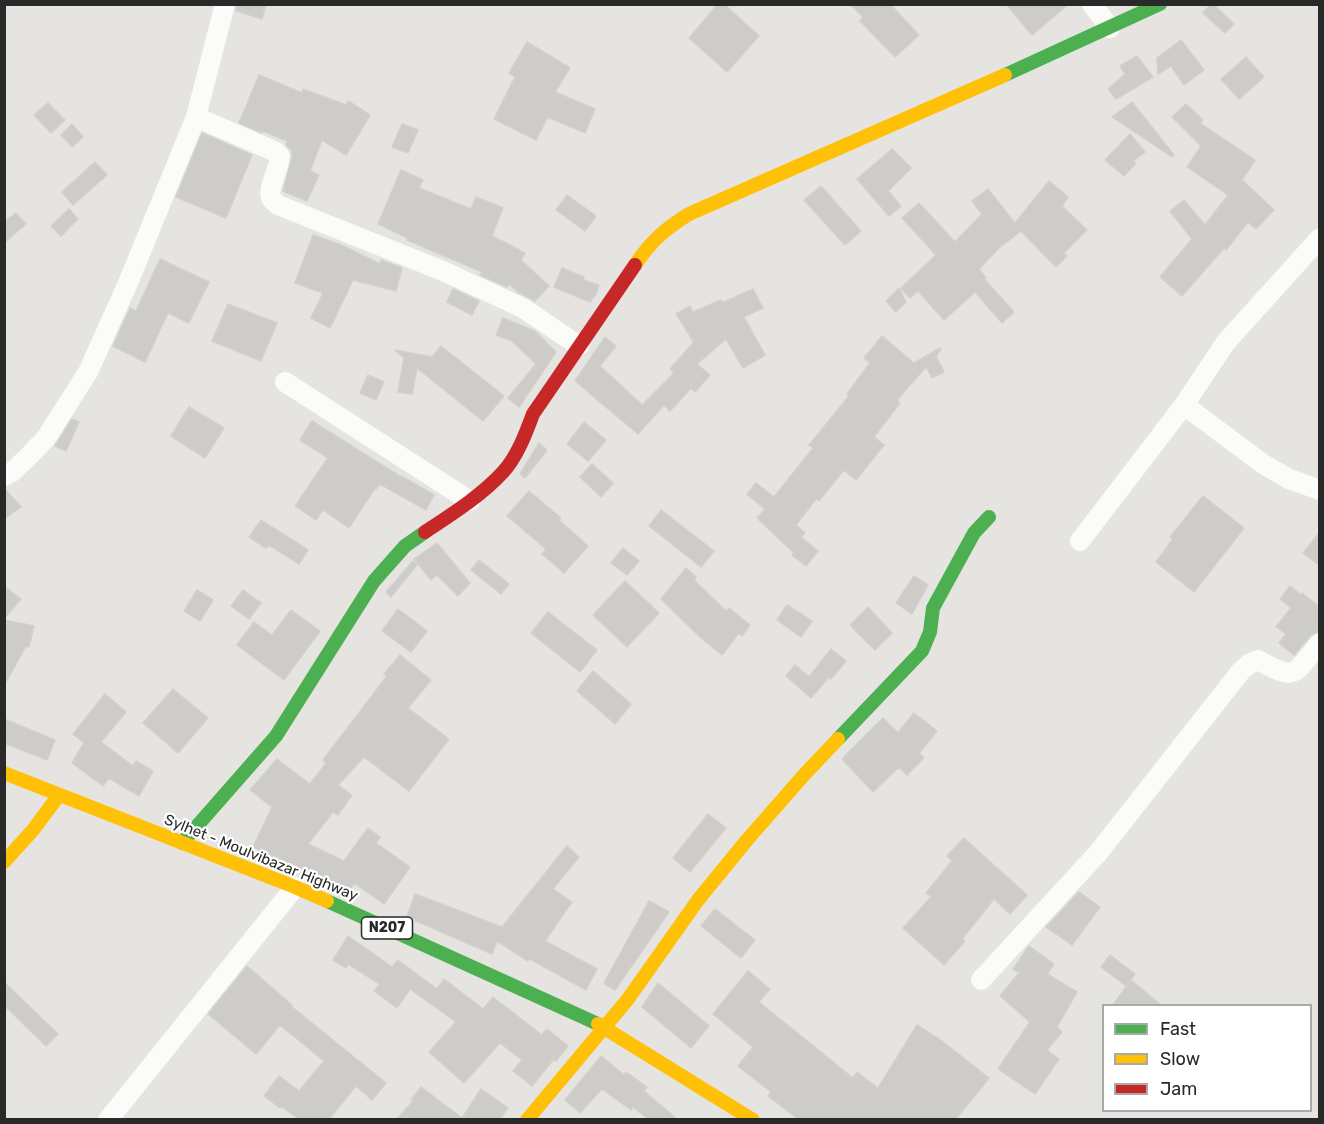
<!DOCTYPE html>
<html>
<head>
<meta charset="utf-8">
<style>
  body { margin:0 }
  #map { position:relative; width:1324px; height:1124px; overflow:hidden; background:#e6e4e0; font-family:Rubik,sans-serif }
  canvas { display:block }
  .frame { position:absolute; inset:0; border:6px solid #292929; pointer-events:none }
  .legend { position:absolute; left:1102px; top:1004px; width:210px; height:108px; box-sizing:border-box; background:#fff; border:2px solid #a9a9a9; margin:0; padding:8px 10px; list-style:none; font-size:18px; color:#292929 }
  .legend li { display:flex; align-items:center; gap:12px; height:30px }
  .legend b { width:30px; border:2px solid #a9a9a9 }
</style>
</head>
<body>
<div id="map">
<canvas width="1324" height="1124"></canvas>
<div class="frame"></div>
<ul class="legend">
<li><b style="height:8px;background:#4caf50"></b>Fast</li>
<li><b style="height:8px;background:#ffc107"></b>Slow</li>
<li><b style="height:8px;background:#c62828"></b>Jam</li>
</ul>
</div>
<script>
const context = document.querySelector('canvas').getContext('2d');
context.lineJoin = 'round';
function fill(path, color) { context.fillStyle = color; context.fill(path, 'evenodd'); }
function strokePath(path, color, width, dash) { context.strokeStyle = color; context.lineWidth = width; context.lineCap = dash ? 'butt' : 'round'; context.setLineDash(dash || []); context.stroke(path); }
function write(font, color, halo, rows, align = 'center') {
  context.font = font + ' Rubik,sans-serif'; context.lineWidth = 4.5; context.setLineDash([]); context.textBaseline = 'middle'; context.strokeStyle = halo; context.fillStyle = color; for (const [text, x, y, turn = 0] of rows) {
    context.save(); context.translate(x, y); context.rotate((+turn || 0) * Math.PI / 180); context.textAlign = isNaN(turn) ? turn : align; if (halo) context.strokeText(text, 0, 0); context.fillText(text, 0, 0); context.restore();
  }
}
const building = new Path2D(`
  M 237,4 L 266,4 L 262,19 L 236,11 Z
  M 718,4 L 724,4 L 759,36 L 727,72 L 689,38 Z
  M 850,4 L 890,4 L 919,35 L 895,57 L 860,21 L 863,17 Z
  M 1006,4 L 1069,4 L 1032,35 Z
  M 1211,4 L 1213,4 L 1234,24 L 1225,33 L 1203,13 Z
  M 1181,40 L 1204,70 L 1184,85 L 1171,66 L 1158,74 L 1157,58 Z
  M 527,42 L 570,68 L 555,92 L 595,109 L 585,133 L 548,117 L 536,140 L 494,119 L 515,77 L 509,73 Z
  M 1137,56 L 1153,77 L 1116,99 L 1108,89 L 1125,74 L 1120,66 Z
  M 1246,57 L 1264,77 L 1239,99 L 1221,79 Z
  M 259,75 L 302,93 L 303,89 L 346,105 L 348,101 L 370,115 L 346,155 L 322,140 L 310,171 L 319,175 L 307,201 L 283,191 L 292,157 L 292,151 L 286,145 L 287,141 L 263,131 L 262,133 L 239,123 Z
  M 1132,102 L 1174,155 L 1172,157 L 1112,117 Z
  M 48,103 L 65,120 L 51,133 L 34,115 Z
  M 1186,104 L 1203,120 L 1200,123 L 1255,160 L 1242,180 L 1274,210 L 1256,229 L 1248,222 L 1226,250 L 1224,248 L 1182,296 L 1160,277 L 1192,239 L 1170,211 L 1184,200 L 1205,225 L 1228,195 L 1187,167 L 1201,146 L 1172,117 Z
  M 72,124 L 83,137 L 72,147 L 61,135 Z
  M 402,124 L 418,130 L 408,153 L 392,147 Z
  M 202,133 L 252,155 L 226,218 L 176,197 Z
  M 1130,134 L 1145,152 L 1133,161 L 1136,163 L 1124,176 L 1105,160 Z
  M 892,149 L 911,168 L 888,191 L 901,206 L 889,216 L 857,179 Z
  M 95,162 L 107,175 L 73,205 L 62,192 Z
  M 401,170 L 423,180 L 419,188 L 471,209 L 476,197 L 503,208 L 492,236 L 525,253 L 521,260 L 549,286 L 535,301 L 518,292 L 509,284 L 507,287 L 480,275 L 482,272 L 407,240 L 408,238 L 378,224 Z
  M 1049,181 L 1068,197 L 1062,206 L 1087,230 L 1064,253 L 1067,256 L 1056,267 L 1018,228 L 1021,231 L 999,248 L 979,269 L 986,278 L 984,279 L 1014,312 L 1002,323 L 975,292 L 944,320 L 918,291 L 910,298 L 901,288 L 936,255 L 902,218 L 919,203 L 955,242 L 982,214 L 972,201 L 988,189 L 1015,223 Z
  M 821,186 L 861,231 L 845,245 L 804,200 Z
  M 567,195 L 596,216 L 585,231 L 556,210 Z
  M 69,209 L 78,219 L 61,236 L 51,226 Z
  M 16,213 L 26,224 L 4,243 L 4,222 Z
  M 313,235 L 341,245 L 380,264 L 381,260 L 402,268 L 396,291 L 353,280 L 330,328 L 311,318 L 323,293 L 295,283 Z
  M 160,259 L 209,282 L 189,323 L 168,313 L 145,362 L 113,346 L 130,308 L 136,311 Z
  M 562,268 L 584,277 L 583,280 L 599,285 L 596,294 L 590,302 L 554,287 Z
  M 899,288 L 906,302 L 896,312 L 886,301 Z
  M 453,289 L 479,301 L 472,315 L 447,302 Z
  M 753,289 L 763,308 L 744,317 L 765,355 L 743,368 L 726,339 L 697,364 L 710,375 L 695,392 L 691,388 L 670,411 L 664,405 L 638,434 L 575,381 L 605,337 L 616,346 L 600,366 L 642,405 L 674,373 L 670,369 L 694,342 L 676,314 L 690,306 L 693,312 L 721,300 L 722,303 Z
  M 228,304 L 277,323 L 261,361 L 212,341 Z
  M 503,318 L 535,331 L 556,352 L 519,407 L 508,398 L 536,364 L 512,341 L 496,335 Z
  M 882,336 L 914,363 L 940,348 L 941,349 L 936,356 L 944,372 L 932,378 L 926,367 L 897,400 L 900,403 L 874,437 L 884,445 L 856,480 L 844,470 L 819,501 L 816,499 L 796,525 L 805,533 L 801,537 L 818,551 L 806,566 L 792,555 L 794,553 L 757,518 L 765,509 L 747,494 L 756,483 L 774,497 L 813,448 L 809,445 L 849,396 L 847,394 L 870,363 L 864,358 Z
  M 441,346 L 504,396 L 483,421 L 417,368 L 412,394 L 398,392 L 404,358 L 395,350 L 432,357 Z
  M 368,375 L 384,382 L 376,400 L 360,393 Z
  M 189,407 L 224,428 L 205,458 L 171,436 Z
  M 72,419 L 79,422 L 66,451 L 55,446 Z
  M 312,421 L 401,477 L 401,476 L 434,495 L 426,510 L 380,484 L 376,489 L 375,488 L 349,528 L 323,510 L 316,520 L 295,506 L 328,458 L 300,440 Z
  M 584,422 L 606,440 L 588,461 L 567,444 Z
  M 539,443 L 547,450 L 525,478 L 520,474 Z
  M 592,464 L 613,483 L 601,497 L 580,477 Z
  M 4,488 L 21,507 L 4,519 Z
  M 529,491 L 561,518 L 559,520 L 588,546 L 564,573 L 542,554 L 546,549 L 507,516 Z
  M 1203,496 L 1244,528 L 1194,592 L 1156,562 L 1173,539 L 1170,537 Z
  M 661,510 L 714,551 L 701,567 L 649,526 Z
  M 261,520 L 308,550 L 299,564 L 269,545 L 266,548 L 249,537 Z
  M 1320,532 L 1320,566 L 1303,553 Z
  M 437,543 L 470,583 L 458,596 L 437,575 L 431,580 L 414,559 Z
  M 623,548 L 639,561 L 627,575 L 611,563 Z
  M 479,560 L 509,584 L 501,594 L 471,570 Z
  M 413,561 L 417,565 L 391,597 L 386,592 Z
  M 686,568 L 696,577 L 694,580 L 726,611 L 729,608 L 750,625 L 742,636 L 739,633 L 722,655 L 701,638 L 661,599 Z
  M 914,576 L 928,585 L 912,614 L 896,603 Z
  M 625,581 L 659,613 L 627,647 L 593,615 Z
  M 4,586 L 21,599 L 4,619 Z
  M 1290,586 L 1301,595 L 1302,593 L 1320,607 L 1320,631 L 1311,635 L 1294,655 L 1279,643 L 1286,634 L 1276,627 L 1291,608 L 1280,599 Z
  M 197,590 L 213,600 L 200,621 L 184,611 Z
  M 243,590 L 261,603 L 249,619 L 231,606 Z
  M 787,605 L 812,621 L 801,637 L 777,620 Z
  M 868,607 L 892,633 L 875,650 L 850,625 Z
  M 398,609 L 427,631 L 411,652 L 382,631 Z
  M 291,610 L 320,631 L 284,680 L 237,645 L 254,622 L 272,635 Z
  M 548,612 L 597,650 L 580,672 L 531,633 Z
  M 4,620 L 34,626 L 29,647 L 26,646 L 4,686 Z
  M 831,649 L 846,661 L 831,679 L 829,677 L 811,698 L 786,676 L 795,665 L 809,677 Z
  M 400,655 L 431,680 L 408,708 L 449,739 L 409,791 L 364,757 L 338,785 L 352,795 L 338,815 L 333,812 L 308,844 L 344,861 L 368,828 L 380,837 L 376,843 L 410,867 L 384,904 L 354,883 L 350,891 L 253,847 L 272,807 L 250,790 L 277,759 L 310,784 L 326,763 L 323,760 L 387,676 L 384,674 Z
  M 593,671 L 631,704 L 615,724 L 577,691 Z
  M 173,689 L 208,718 L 178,753 L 143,723 Z
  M 105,694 L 126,712 L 101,742 L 133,766 L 136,761 L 153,771 L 139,796 L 109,778 L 103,786 L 72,763 L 84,743 L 73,734 Z
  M 914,713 L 937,731 L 919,753 L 924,758 L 907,775 L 899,767 L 873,792 L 842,759 L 883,718 L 898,733 Z
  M 4,719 L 55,740 L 47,760 L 4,743 Z
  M 708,814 L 726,828 L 690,872 L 673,858 Z
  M 964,838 L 1027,895 L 1010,914 L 994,899 L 962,939 L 965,941 L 944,965 L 903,928 L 931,897 L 926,893 L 952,861 L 947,856 Z
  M 567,846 L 579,857 L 553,889 L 572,902 L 545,941 L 597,969 L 586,990 L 530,959 L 528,961 L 497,941 L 492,954 L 407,917 L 415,894 L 502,927 Z
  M 1079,892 L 1100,907 L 1072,945 L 1046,927 Z
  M 649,901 L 669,912 L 615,990 L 604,983 Z
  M 715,909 L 755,940 L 741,958 L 701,926 Z
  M 348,936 L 392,967 L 398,960 L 437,989 L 444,979 L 483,1009 L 493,997 L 494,998 L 542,1035 L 547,1029 L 568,1046 L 556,1061 L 554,1059 L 532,1086 L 513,1071 L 522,1060 L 500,1043 L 464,1083 L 429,1052 L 456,1022 L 410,989 L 397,1008 L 374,991 L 380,984 L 348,964 L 346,968 L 333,960 Z
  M 1029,946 L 1054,964 L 1047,974 L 1077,992 L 1057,1027 L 1062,1032 L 1047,1050 L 1059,1059 L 1035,1094 L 998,1069 L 1030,1022 L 1000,996 L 1019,973 L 1013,969 Z
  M 1110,955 L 1135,974 L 1126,986 L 1101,967 Z
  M 247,966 L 292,1005 L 291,1006 L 386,1083 L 372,1100 L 356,1086 L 329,1119 L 299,1119 L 282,1107 L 280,1108 L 264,1096 L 279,1076 L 299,1091 L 324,1061 L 280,1025 L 256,1054 L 208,1014 Z
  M 748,971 L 770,989 L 759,1002 L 853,1078 L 857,1072 L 878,1088 L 917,1025 L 942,1041 L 989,1078 L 956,1119 L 798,1119 L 768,1096 L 771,1092 L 738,1066 L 753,1047 L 713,1014 Z
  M 1131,980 L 1161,1005 L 1113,1005 Z
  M 4,982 L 58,1034 L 46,1046 L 4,1005 Z
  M 658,983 L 709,1026 L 691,1048 L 642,1007 Z
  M 601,1056 L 624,1075 L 626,1072 L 647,1087 L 644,1091 L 677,1119 L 648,1119 L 633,1107 L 631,1110 L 602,1089 L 580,1113 L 565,1100 Z
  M 421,1087 L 462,1118 L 481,1089 L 508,1108 L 500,1119 L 397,1119 L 413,1101 L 411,1100 Z`);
fill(building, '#ceccc9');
strokePath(building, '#d2d0cc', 1.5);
strokePath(new Path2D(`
  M 1092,4 L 1110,28
  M 196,117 L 276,152 L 280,156 C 280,167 267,189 271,198 C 272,200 276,203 278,205 L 443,271 L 523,308 L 579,346
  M 285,382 L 470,501
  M 1184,405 L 1263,464 L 1289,479 L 1320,490
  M 4,476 L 12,472 L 28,457 L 46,438 L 88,372 L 128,283 L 196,117 L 225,4
  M 1080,541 L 1184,405 L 1226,342 L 1320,238
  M 981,980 L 1098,853 L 1241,671 L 1249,664 L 1258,660 C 1297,682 1293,675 1320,643
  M 108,1120 L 295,887`), '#fbfbfa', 20);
strokePath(new Path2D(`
  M 1005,75 L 1160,4
  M 838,739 L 922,651 L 930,632 L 933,608 L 974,533 L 989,517
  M 182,843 L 276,736 L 374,581 L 405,546 L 425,532
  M 327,901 L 598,1024`), '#4caf50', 14);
strokePath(new Path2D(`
  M 635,265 C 651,241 665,229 689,214 L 1005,75
  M 4,773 L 295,887 L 327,901
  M 4,862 L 33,830 L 59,795
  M 598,1024 L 753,1120
  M 527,1120 L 628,999 L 698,900 L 747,840 L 803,776 L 838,739`), '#ffc107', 14);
strokePath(new Path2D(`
  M 425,532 C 452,514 481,496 503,472 C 517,457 526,433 533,414 L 635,265`), '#c62828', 14);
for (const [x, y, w] of [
  [387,928,51]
]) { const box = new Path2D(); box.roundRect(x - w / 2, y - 11, w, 22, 4.5); context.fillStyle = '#fff'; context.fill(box); strokePath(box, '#292929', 1.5); }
write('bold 14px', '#292929', null, [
  ["N207",387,928]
]);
write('15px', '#292929', '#fff', [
  ["Sylhet - Moulvibazar Highway",261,858,22]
]);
</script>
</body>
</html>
